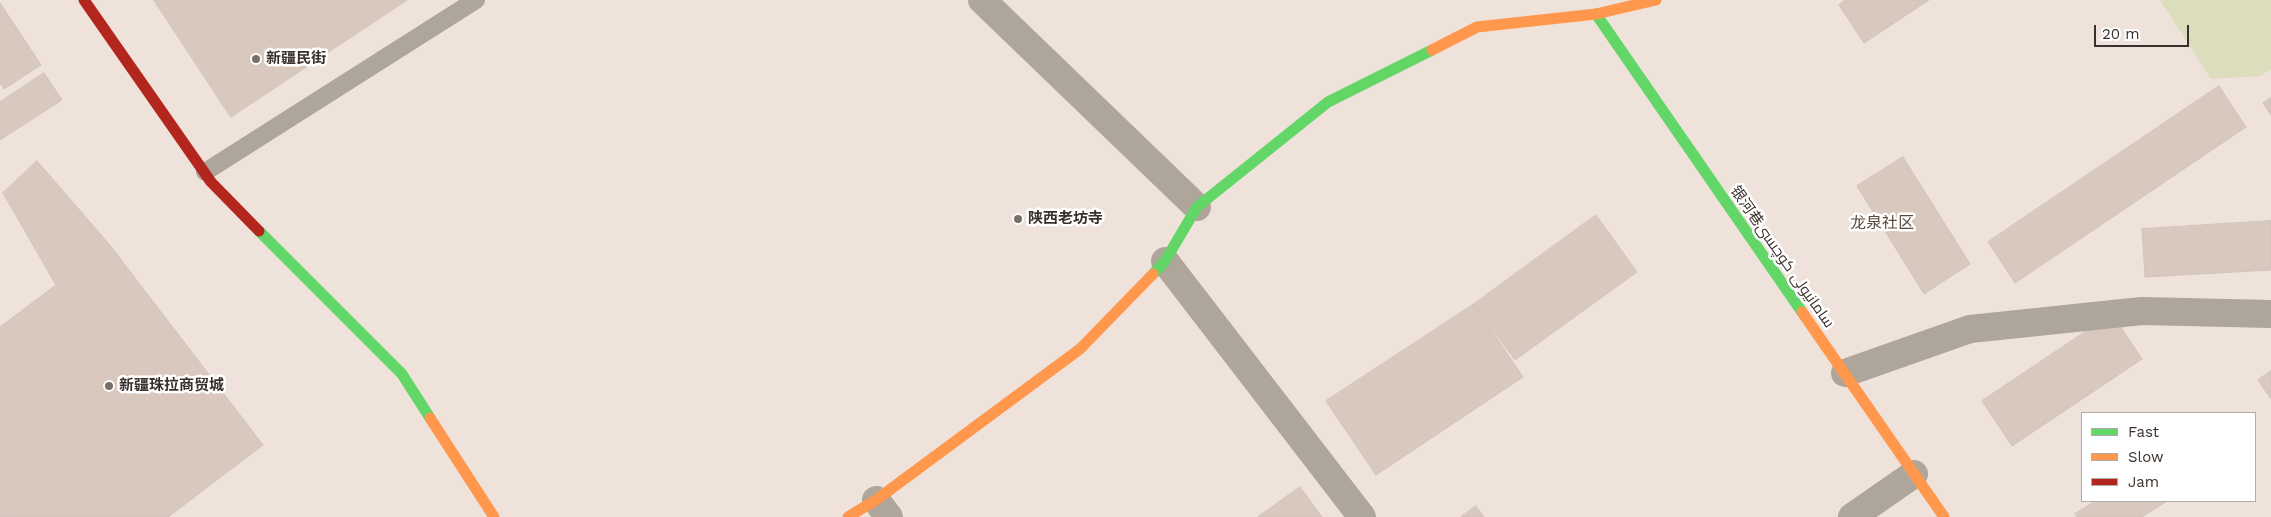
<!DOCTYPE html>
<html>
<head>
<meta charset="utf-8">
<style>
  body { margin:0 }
  #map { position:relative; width:2271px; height:517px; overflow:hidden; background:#efe2da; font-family:"Work Sans",sans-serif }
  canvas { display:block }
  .legend { position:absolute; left:2081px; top:412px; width:175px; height:90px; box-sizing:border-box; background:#fff; border:1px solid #b0acaa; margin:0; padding:6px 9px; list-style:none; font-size:15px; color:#3a302b }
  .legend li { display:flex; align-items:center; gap:10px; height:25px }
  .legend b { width:25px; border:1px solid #b0acaa }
  .scale { position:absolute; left:2094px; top:25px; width:95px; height:22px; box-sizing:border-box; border:2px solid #3a302b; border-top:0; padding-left:6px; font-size:15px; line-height:18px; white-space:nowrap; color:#3a302b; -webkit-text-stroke:4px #fff; paint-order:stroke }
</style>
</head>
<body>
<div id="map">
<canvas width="2271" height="517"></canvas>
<ul class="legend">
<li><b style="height:6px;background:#63d668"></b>Fast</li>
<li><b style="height:6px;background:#ff974d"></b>Slow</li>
<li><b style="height:6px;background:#b3261e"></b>Jam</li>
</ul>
<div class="scale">20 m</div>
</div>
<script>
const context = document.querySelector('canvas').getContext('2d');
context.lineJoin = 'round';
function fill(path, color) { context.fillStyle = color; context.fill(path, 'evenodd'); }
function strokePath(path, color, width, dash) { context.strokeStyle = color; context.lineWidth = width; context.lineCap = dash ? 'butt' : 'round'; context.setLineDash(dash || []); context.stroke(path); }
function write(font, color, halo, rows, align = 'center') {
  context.font = font + ' "Work Sans",Cairo,"Noto Sans SC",sans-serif'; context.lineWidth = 5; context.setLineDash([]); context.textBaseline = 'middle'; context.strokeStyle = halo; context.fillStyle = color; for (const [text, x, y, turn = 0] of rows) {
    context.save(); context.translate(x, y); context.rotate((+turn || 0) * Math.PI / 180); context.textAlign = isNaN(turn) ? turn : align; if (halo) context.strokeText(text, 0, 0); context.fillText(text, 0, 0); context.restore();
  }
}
fill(new Path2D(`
  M 2160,0 L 2271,0 L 2271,69 L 2260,76 L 2211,79 Z`), '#dcddbc');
const building = new Path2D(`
  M 154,0 L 407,0 L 231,117 Z
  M 1846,0 L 1929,0 L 1864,43 L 1839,5 Z
  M 0,3 L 41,65 L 4,89 L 0,83 Z
  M 44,73 L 62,100 L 0,140 L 0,102 Z
  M 2219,86 L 2246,127 L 2015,283 L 1988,242 Z
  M 2271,98 L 2271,115 L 2263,103 Z
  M 1903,157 L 1970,264 L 1924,294 L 1857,186 Z
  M 37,161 L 109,244 L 263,445 L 168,517 L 0,517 L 0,327 L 56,285 L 3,193 Z
  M 1596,215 L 1637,272 L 1515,360 L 1474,304 Z
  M 2271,221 L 2271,270 L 2145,277 L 2142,229 Z
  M 1474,304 L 1523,377 L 1376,475 L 1326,401 Z
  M 2112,314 L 2142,359 L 2012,446 L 1982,401 Z
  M 2271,371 L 2271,399 L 2258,380 Z
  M 1300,487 L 1322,517 L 1258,517 Z
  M 2096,501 L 2167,501 L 2142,517 L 2077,517 L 2075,514 Z
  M 1476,506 L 1484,517 L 1461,517 Z`);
fill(building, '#d9c8be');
strokePath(building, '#cec4bd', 1);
strokePath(new Path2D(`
  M 205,172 L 476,0`), '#aea59b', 18);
strokePath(new Path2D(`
  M 982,0 L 1197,207
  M 1165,261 L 1362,517
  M 1845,373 L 1970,329 L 2142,311 L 2271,314
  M 876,500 L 889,517
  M 1852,517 L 1914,474`), '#aea59b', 28);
strokePath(new Path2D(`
  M 1596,14 L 1802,312
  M 259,231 L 402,374 L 430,418
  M 1153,274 L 1165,261 L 1197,207 L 1328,102 L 1432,50`), '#63d668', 11);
strokePath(new Path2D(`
  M 1432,50 L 1477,27 L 1596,14 L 1656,0
  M 1802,312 L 1944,517
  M 430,418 L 494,517
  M 848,517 L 876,500 L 1080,349 L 1153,274`), '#ff974d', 11);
strokePath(new Path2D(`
  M 84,0 L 211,182 L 259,231`), '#b3261e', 11);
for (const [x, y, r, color] of [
  [256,59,5,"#796e68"],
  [1018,219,5,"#796e68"],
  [109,386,5,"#796e68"]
]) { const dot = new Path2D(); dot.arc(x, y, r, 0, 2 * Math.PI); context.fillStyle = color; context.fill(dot); strokePath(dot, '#fff', 2); }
write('bold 15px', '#3a302b', '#fff', [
  ["新疆民街",266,59],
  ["陕西老坊寺",1028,219],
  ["新疆珠拉商贸城",119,386]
], 'left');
write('15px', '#3a302b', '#fff', [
  ["银河巷سامانيولى كوچىسى",1782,257,55]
]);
write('16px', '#5c493c', '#fff', [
  ["龙泉社区",1882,223]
]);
</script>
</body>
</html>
